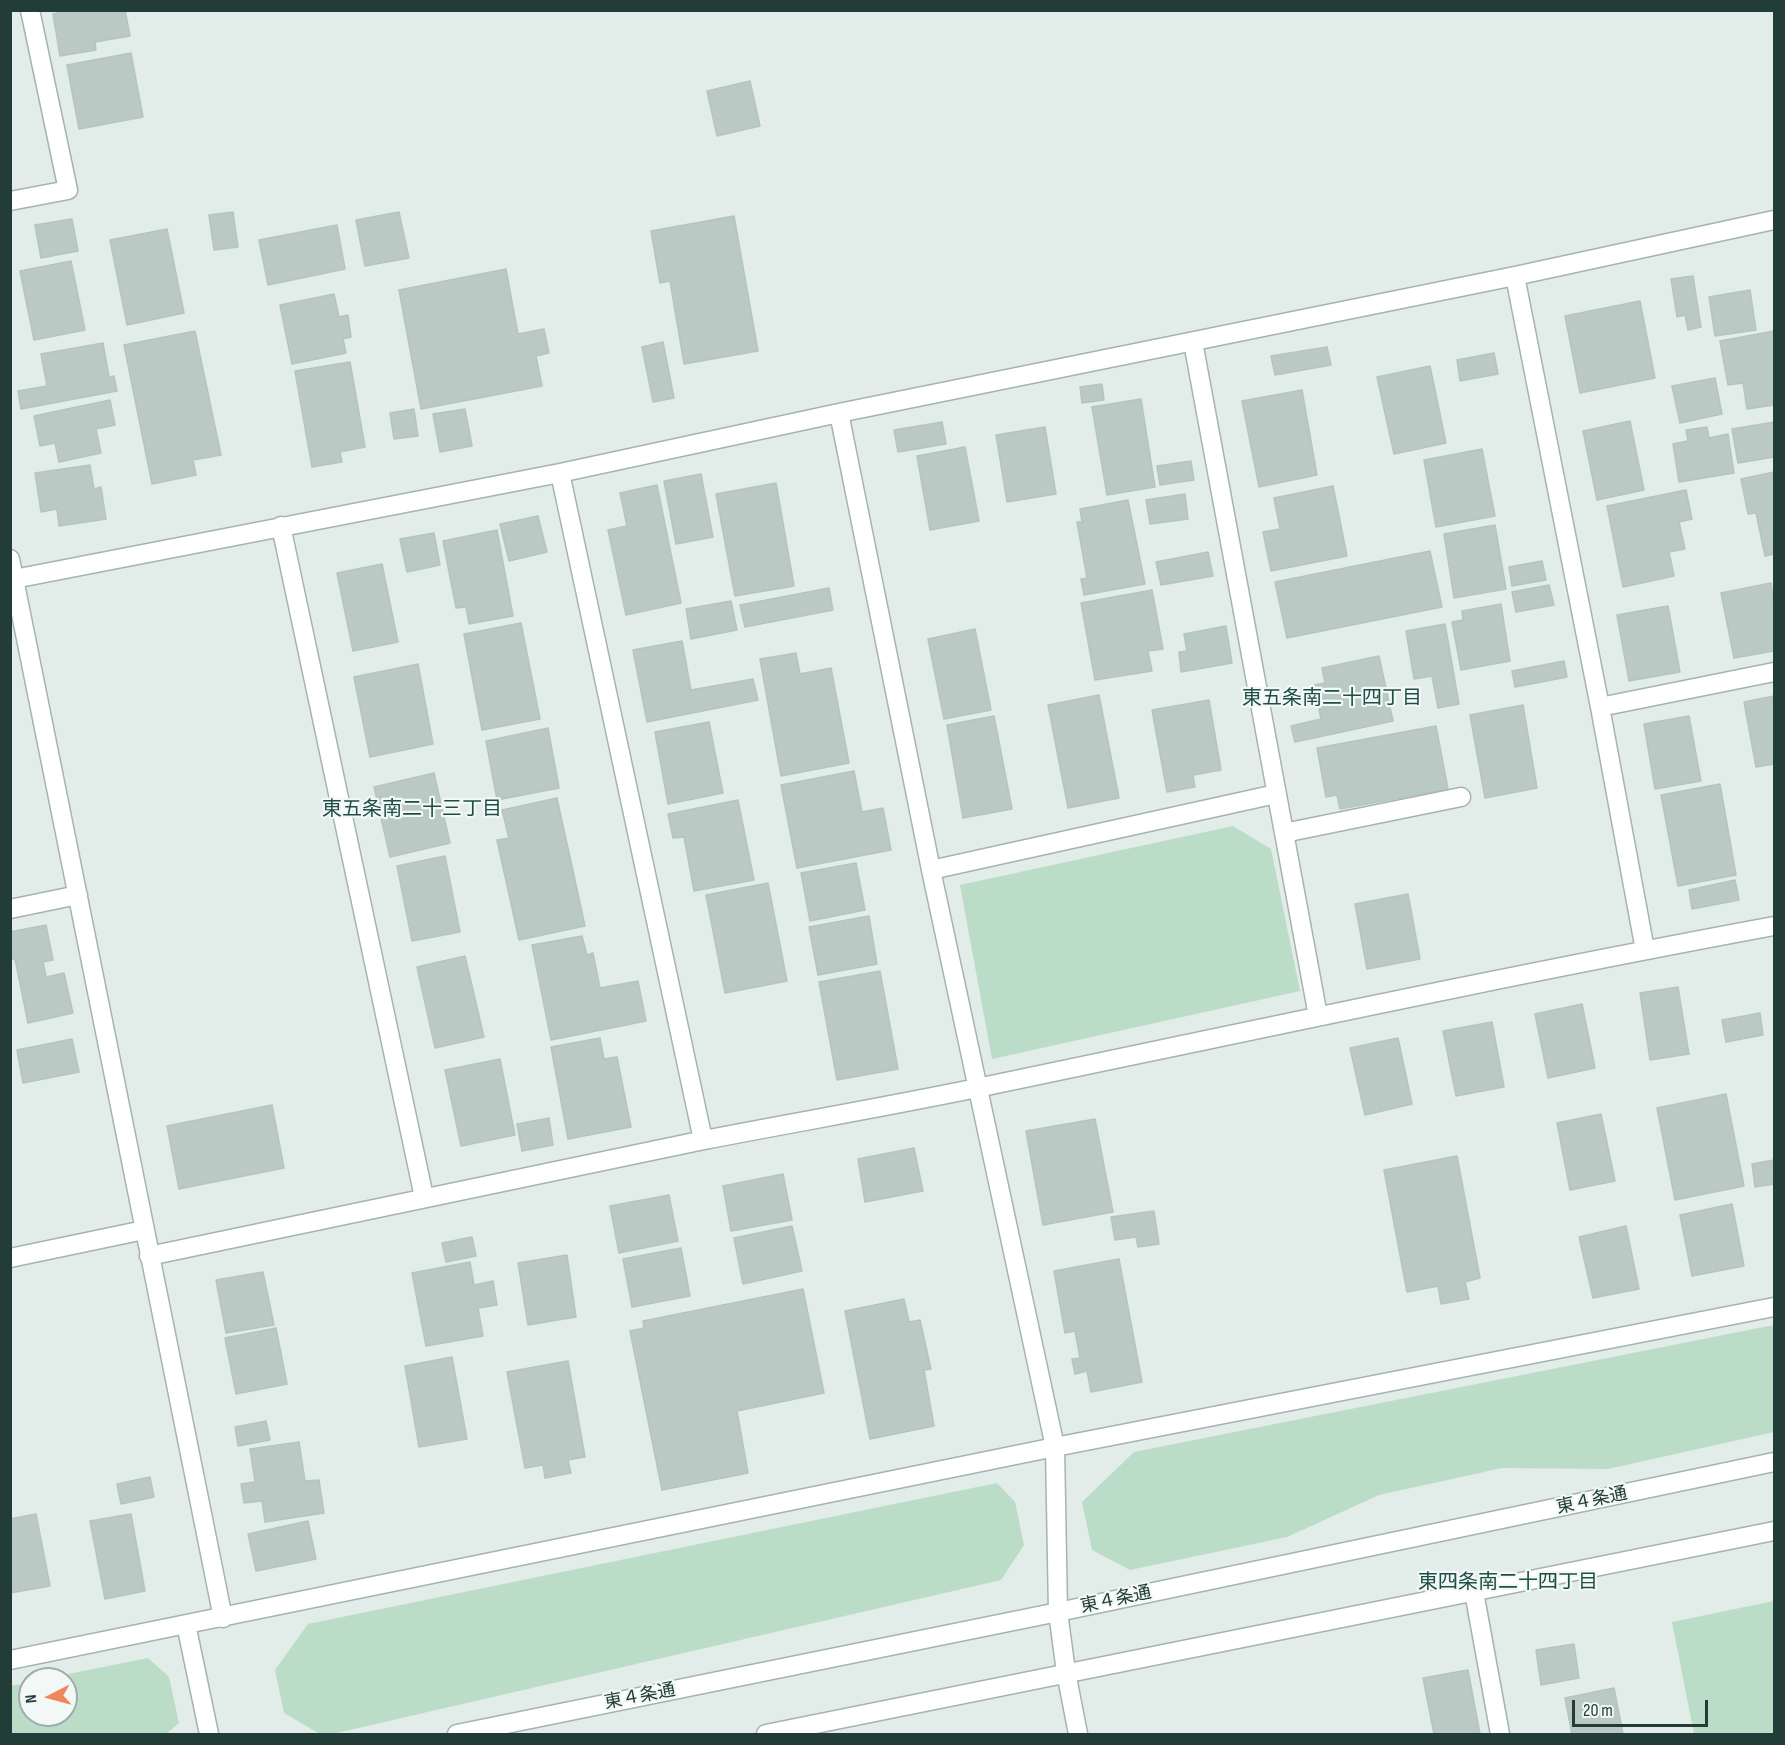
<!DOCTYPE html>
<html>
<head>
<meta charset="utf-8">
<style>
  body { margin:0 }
  #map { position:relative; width:1785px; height:1745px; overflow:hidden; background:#e2ece8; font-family:"Sofia Sans Condensed",sans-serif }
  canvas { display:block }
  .frame { position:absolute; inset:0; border:12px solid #223c37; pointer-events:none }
  .north { position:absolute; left:18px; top:1667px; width:60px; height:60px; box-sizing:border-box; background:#f2f8f6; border:2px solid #9fadaa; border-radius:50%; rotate:264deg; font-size:16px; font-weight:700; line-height:24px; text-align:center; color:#223c37 }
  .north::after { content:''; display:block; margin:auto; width:21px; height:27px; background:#ef875d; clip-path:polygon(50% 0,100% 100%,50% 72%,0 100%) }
  .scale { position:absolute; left:1572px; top:1700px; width:136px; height:27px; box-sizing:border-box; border:3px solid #223c37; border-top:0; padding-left:8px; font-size:18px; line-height:21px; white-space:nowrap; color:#223c37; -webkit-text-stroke:4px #f2f8f6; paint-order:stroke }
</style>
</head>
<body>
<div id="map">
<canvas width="1785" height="1745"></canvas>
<div class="frame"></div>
<div class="north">N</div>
<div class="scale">20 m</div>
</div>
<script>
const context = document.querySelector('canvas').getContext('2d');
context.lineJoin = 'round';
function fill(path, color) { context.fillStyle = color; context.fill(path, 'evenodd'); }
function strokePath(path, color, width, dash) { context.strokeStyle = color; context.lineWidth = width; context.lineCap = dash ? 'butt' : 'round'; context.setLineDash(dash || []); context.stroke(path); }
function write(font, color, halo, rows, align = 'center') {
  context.font = font + ' "Sofia Sans Condensed","Noto Sans JP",sans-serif'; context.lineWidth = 4.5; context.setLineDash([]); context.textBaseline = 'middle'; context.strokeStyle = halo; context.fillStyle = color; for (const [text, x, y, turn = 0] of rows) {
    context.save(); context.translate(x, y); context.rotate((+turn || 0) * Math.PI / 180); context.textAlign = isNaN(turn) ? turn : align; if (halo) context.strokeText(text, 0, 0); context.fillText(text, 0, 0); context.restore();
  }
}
fill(new Path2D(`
  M 1233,826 L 1271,849 L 1300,991 L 992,1059 L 960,885 Z
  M 1774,1325 L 1774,1432 L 1608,1469 L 1502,1468 L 1379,1495 L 1287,1537 L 1130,1570 L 1092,1550 L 1082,1502 L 1134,1452 Z
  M 997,1483 L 1015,1502 L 1024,1545 L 1001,1580 L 332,1734 L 320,1734 L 284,1713 L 275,1670 L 308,1624 Z
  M 1774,1601 L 1774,1734 L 1694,1734 L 1672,1622 Z
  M 148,1658 L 169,1677 L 179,1723 L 166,1734 L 11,1734 L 11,1686 L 30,1682 L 30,1715 L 66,1715 L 66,1679 L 44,1679 Z`), '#bbdcc6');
const building = new Path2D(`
  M 58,10 L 125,10 L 130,36 L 95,42 L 96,50 L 60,56 L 53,14 L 58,13 Z
  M 131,53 L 143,117 L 79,129 L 67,65 Z
  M 750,81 L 760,126 L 717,136 L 707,91 Z
  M 233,212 L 238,247 L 214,250 L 209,215 Z
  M 399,212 L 409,258 L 365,266 L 356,220 Z
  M 734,216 L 758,351 L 684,364 L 670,281 L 660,283 L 651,231 Z
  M 72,219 L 78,251 L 41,258 L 35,225 Z
  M 337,225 L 345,269 L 268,285 L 259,240 Z
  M 167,229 L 184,313 L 127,325 L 110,240 Z
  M 71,261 L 85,330 L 34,340 L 20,271 Z
  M 506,269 L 518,334 L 544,329 L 549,353 L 536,356 L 542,386 L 421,409 L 399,290 Z
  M 1693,276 L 1701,327 L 1688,330 L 1685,315 L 1677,317 L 1671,279 Z
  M 1750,290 L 1756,330 L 1715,336 L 1709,297 Z
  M 334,294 L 339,317 L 348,315 L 351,337 L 343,339 L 346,353 L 292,364 L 280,305 Z
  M 1640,301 L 1655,378 L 1580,393 L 1565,316 Z
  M 195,331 L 221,455 L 193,460 L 196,475 L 152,484 L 124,345 Z
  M 1774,331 L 1774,405 L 1747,409 L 1743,383 L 1728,385 L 1720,341 Z
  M 663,342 L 674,398 L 653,402 L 642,347 Z
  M 103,343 L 109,377 L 114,376 L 117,391 L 21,409 L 18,391 L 47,386 L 41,354 Z
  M 1327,347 L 1331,365 L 1275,375 L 1271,356 Z
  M 1494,353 L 1498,374 L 1460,381 L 1457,360 Z
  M 350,362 L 365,447 L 340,452 L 342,462 L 312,467 L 295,371 Z
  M 1430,366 L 1446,443 L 1394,454 L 1377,377 Z
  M 1715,378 L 1722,414 L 1680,423 L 1672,386 Z
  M 1102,384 L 1104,400 L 1082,403 L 1080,387 Z
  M 1302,390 L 1317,475 L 1259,487 L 1242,401 Z
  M 1141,399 L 1155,487 L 1107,495 L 1092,407 Z
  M 110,400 L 115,425 L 96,429 L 101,453 L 59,462 L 55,443 L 40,446 L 34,416 Z
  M 414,409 L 418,436 L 394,439 L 390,413 Z
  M 465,409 L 472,446 L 440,452 L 433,414 Z
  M 1630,421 L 1644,490 L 1597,500 L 1583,431 Z
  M 942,422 L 946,444 L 898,452 L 894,430 Z
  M 1774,422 L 1774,457 L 1738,463 L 1732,429 Z
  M 1045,427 L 1056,494 L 1007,502 L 996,435 Z
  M 1707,427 L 1709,438 L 1728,434 L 1734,473 L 1679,482 L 1673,444 L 1688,441 L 1686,430 Z
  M 965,447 L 979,521 L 930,530 L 917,456 Z
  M 1482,449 L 1495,516 L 1436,527 L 1424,460 Z
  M 1191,461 L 1194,480 L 1160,485 L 1157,466 Z
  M 90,465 L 94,489 L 101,487 L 106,519 L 59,526 L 57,509 L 41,512 L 35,473 Z
  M 1774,472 L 1774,554 L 1765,556 L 1756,513 L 1748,514 L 1741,479 Z
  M 701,474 L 713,537 L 676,544 L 664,481 Z
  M 776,483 L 794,586 L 735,596 L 716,494 Z
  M 657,485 L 681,603 L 626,615 L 608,530 L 627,526 L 620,493 Z
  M 1333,486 L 1347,556 L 1271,571 L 1263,532 L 1280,529 L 1274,498 Z
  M 1686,490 L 1692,519 L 1679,522 L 1685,549 L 1669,552 L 1674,576 L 1623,587 L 1607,506 Z
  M 1185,494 L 1188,519 L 1150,524 L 1146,500 Z
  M 1128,500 L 1145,584 L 1084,595 L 1081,579 L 1087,578 L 1077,522 L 1082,522 L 1080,509 Z
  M 538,516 L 547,552 L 509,561 L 500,524 Z
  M 1495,525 L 1506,589 L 1454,598 L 1444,534 Z
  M 497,530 L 513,616 L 469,624 L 466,607 L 456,608 L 443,541 Z
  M 434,533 L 440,565 L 407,572 L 400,539 Z
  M 1430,551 L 1442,607 L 1287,638 L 1275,582 Z
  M 1208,552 L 1213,576 L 1161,585 L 1156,562 Z
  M 1542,561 L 1546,580 L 1512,586 L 1509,567 Z
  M 382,564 L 398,642 L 353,651 L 337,573 Z
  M 1771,583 L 1774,604 L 1774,651 L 1734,658 L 1721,593 Z
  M 1549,585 L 1554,605 L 1516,612 L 1512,592 Z
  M 829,588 L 833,610 L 745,627 L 740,605 Z
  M 1152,590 L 1163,649 L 1148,651 L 1152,671 L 1095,680 L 1081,603 Z
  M 731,601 L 737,630 L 691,639 L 686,609 Z
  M 1501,604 L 1510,661 L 1461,670 L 1452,622 L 1463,620 L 1462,611 Z
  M 1668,606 L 1680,672 L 1629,681 L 1617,615 Z
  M 521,623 L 540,719 L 482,730 L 464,634 Z
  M 1445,624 L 1459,704 L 1438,708 L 1432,676 L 1414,679 L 1406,631 Z
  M 1226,626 L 1232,663 L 1181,672 L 1179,652 L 1187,651 L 1184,634 Z
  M 975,629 L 991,710 L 944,719 L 928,639 Z
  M 682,641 L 691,690 L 753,679 L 758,700 L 647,722 L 633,650 Z
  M 796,653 L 800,674 L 831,668 L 849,763 L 781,776 L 760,659 Z
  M 1379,656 L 1393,721 L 1295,742 L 1291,726 L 1321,719 L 1314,685 L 1325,683 L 1322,668 Z
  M 1564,661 L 1567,677 L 1515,687 L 1512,671 Z
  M 418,664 L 433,744 L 370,757 L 354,677 Z
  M 1099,695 L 1119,798 L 1068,808 L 1048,705 Z
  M 1774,696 L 1774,764 L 1756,767 L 1744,702 Z
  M 1209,700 L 1221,770 L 1193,775 L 1195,787 L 1167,792 L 1152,710 Z
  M 1523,705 L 1537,788 L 1485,798 L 1470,715 Z
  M 994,716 L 1012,809 L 963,818 L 947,725 Z
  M 1689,716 L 1701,781 L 1655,789 L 1644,724 Z
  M 709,722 L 723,793 L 668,804 L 655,732 Z
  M 1436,726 L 1448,789 L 1340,809 L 1337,795 L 1326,797 L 1317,748 Z
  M 548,728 L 559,788 L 497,800 L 486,741 Z
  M 854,771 L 862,812 L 883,808 L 891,850 L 797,868 L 781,785 Z
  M 434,773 L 450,843 L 390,857 L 374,787 Z
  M 1720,784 L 1736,875 L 1678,886 L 1661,795 Z
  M 557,798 L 585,926 L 519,940 L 497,840 L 509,838 L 502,810 Z
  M 738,800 L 754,880 L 694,891 L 684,837 L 673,838 L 668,814 Z
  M 445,856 L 460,932 L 412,941 L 397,866 Z
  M 856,863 L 865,910 L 810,921 L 801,873 Z
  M 1735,880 L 1739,900 L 1692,909 L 1689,890 Z
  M 768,883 L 787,981 L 725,993 L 706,895 Z
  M 1408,894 L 1420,959 L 1367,969 L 1355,904 Z
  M 869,916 L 877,964 L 818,975 L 809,927 Z
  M 46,925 L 53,960 L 43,962 L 46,977 L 64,973 L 73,1013 L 28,1023 L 15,959 L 10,960 L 10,932 Z
  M 582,936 L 587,955 L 593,953 L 600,988 L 638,981 L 646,1021 L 551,1040 L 532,945 Z
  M 465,956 L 484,1037 L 435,1048 L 417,967 Z
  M 880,971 L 898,1069 L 837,1080 L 819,982 Z
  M 1678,987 L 1689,1054 L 1650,1060 L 1640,993 Z
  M 1582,1004 L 1595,1068 L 1548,1078 L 1535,1014 Z
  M 1760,1013 L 1763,1035 L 1726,1042 L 1722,1020 Z
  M 1492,1022 L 1504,1087 L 1456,1096 L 1443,1031 Z
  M 600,1038 L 604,1059 L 617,1057 L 631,1127 L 568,1139 L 551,1047 Z
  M 1398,1038 L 1412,1104 L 1365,1115 L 1350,1048 Z
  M 72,1039 L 79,1072 L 23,1083 L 17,1050 Z
  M 500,1059 L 515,1135 L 461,1146 L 445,1070 Z
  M 1726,1094 L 1744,1186 L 1675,1200 L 1657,1108 Z
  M 272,1105 L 284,1168 L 179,1189 L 167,1126 Z
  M 1601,1114 L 1615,1181 L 1570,1190 L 1557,1123 Z
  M 549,1118 L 553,1145 L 522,1151 L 517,1124 Z
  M 1095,1119 L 1113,1212 L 1043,1225 L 1026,1131 Z
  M 914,1148 L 923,1191 L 865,1202 L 858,1159 Z
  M 1457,1156 L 1480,1278 L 1465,1282 L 1469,1299 L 1441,1304 L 1438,1286 L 1407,1292 L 1384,1170 Z
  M 1774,1160 L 1774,1184 L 1755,1187 L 1752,1164 Z
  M 783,1174 L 792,1220 L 731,1231 L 723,1186 Z
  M 669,1195 L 678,1241 L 619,1253 L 610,1206 Z
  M 1732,1204 L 1744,1266 L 1692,1276 L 1680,1215 Z
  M 1154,1211 L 1159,1244 L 1138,1247 L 1136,1237 L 1115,1240 L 1111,1217 Z
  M 792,1226 L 802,1271 L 743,1284 L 734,1238 Z
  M 1626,1226 L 1639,1289 L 1593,1298 L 1579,1237 Z
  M 472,1237 L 476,1256 L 446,1262 L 442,1243 Z
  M 681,1248 L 690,1296 L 632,1307 L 623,1259 Z
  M 567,1255 L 576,1317 L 528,1325 L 518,1263 Z
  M 1119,1259 L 1142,1382 L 1091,1392 L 1087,1371 L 1075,1374 L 1072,1359 L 1080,1358 L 1075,1331 L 1065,1333 L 1054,1271 Z
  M 470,1262 L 474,1285 L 493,1281 L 497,1305 L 478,1308 L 483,1336 L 426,1346 L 412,1273 Z
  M 263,1272 L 274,1325 L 226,1333 L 216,1280 Z
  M 803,1289 L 824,1393 L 737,1411 L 748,1473 L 662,1490 L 630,1331 L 644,1328 L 643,1321 Z
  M 904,1299 L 909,1322 L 920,1320 L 931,1369 L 924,1370 L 934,1426 L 870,1439 L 845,1311 Z
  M 276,1328 L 287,1384 L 236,1394 L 225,1338 Z
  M 452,1357 L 467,1439 L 419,1447 L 405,1366 Z
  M 568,1361 L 585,1457 L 568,1460 L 571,1473 L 545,1478 L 543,1465 L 525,1468 L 507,1372 Z
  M 266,1421 L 270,1440 L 238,1446 L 235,1427 Z
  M 299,1442 L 305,1481 L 319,1480 L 324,1513 L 265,1522 L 262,1501 L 244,1503 L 241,1484 L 255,1482 L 250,1449 Z
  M 150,1477 L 154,1497 L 121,1504 L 117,1484 Z
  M 36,1514 L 50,1586 L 10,1593 L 10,1519 Z
  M 131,1514 L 145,1591 L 105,1599 L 90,1521 Z
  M 308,1521 L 316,1559 L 256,1571 L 248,1534 Z
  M 1574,1644 L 1579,1678 L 1541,1685 L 1536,1650 Z
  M 1468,1670 L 1480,1734 L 1434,1734 L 1423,1678 Z
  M 1614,1688 L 1623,1734 L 1572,1734 L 1565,1698 Z`);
fill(building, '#bac9c4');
strokePath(building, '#b4c5bf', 1.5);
const minor = new Path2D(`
  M 10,201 L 68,190 L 30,10
  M 1515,276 L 1600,707 L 1645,950
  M 1193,342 L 1318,1016
  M 839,413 L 931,870 L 1055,1447 L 1058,1612 L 1066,1672 L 1078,1734
  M 560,473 L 703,1140
  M 281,526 L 424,1197
  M 10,559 L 223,1618
  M 14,579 L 560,473 L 839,413 L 1515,276 L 1774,220
  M 1600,707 L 1774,672
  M 1284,833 L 1461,797
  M 931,870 L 1276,794
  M 10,909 L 78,895
  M 149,1256 C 334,1216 519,1177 704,1140 C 797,1122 890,1106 982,1087 C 1246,1032 1509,975 1774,926
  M 10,1258 L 144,1230
  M 1474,1592 L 1500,1734
  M 186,1624 L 209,1734
  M 10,1660 L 1055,1447 L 1774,1307
  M 457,1734 L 1058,1612 L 1774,1462
  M 766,1734 L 1774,1531`);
strokePath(minor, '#a5b4af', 21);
strokePath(minor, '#fff', 18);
write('18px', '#223c37', '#f2f8f6', [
  ["東４条通",1592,1501,-12],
  ["東４条通",1116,1600,-12],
  ["東４条通",640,1697,-11]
]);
write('20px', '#1f4e45', '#f2f8f6', [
  ["東五条南二十四丁目",1332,699],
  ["東五条南二十三丁目",412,810],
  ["東四条南二十四丁目",1508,1583]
]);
</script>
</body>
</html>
